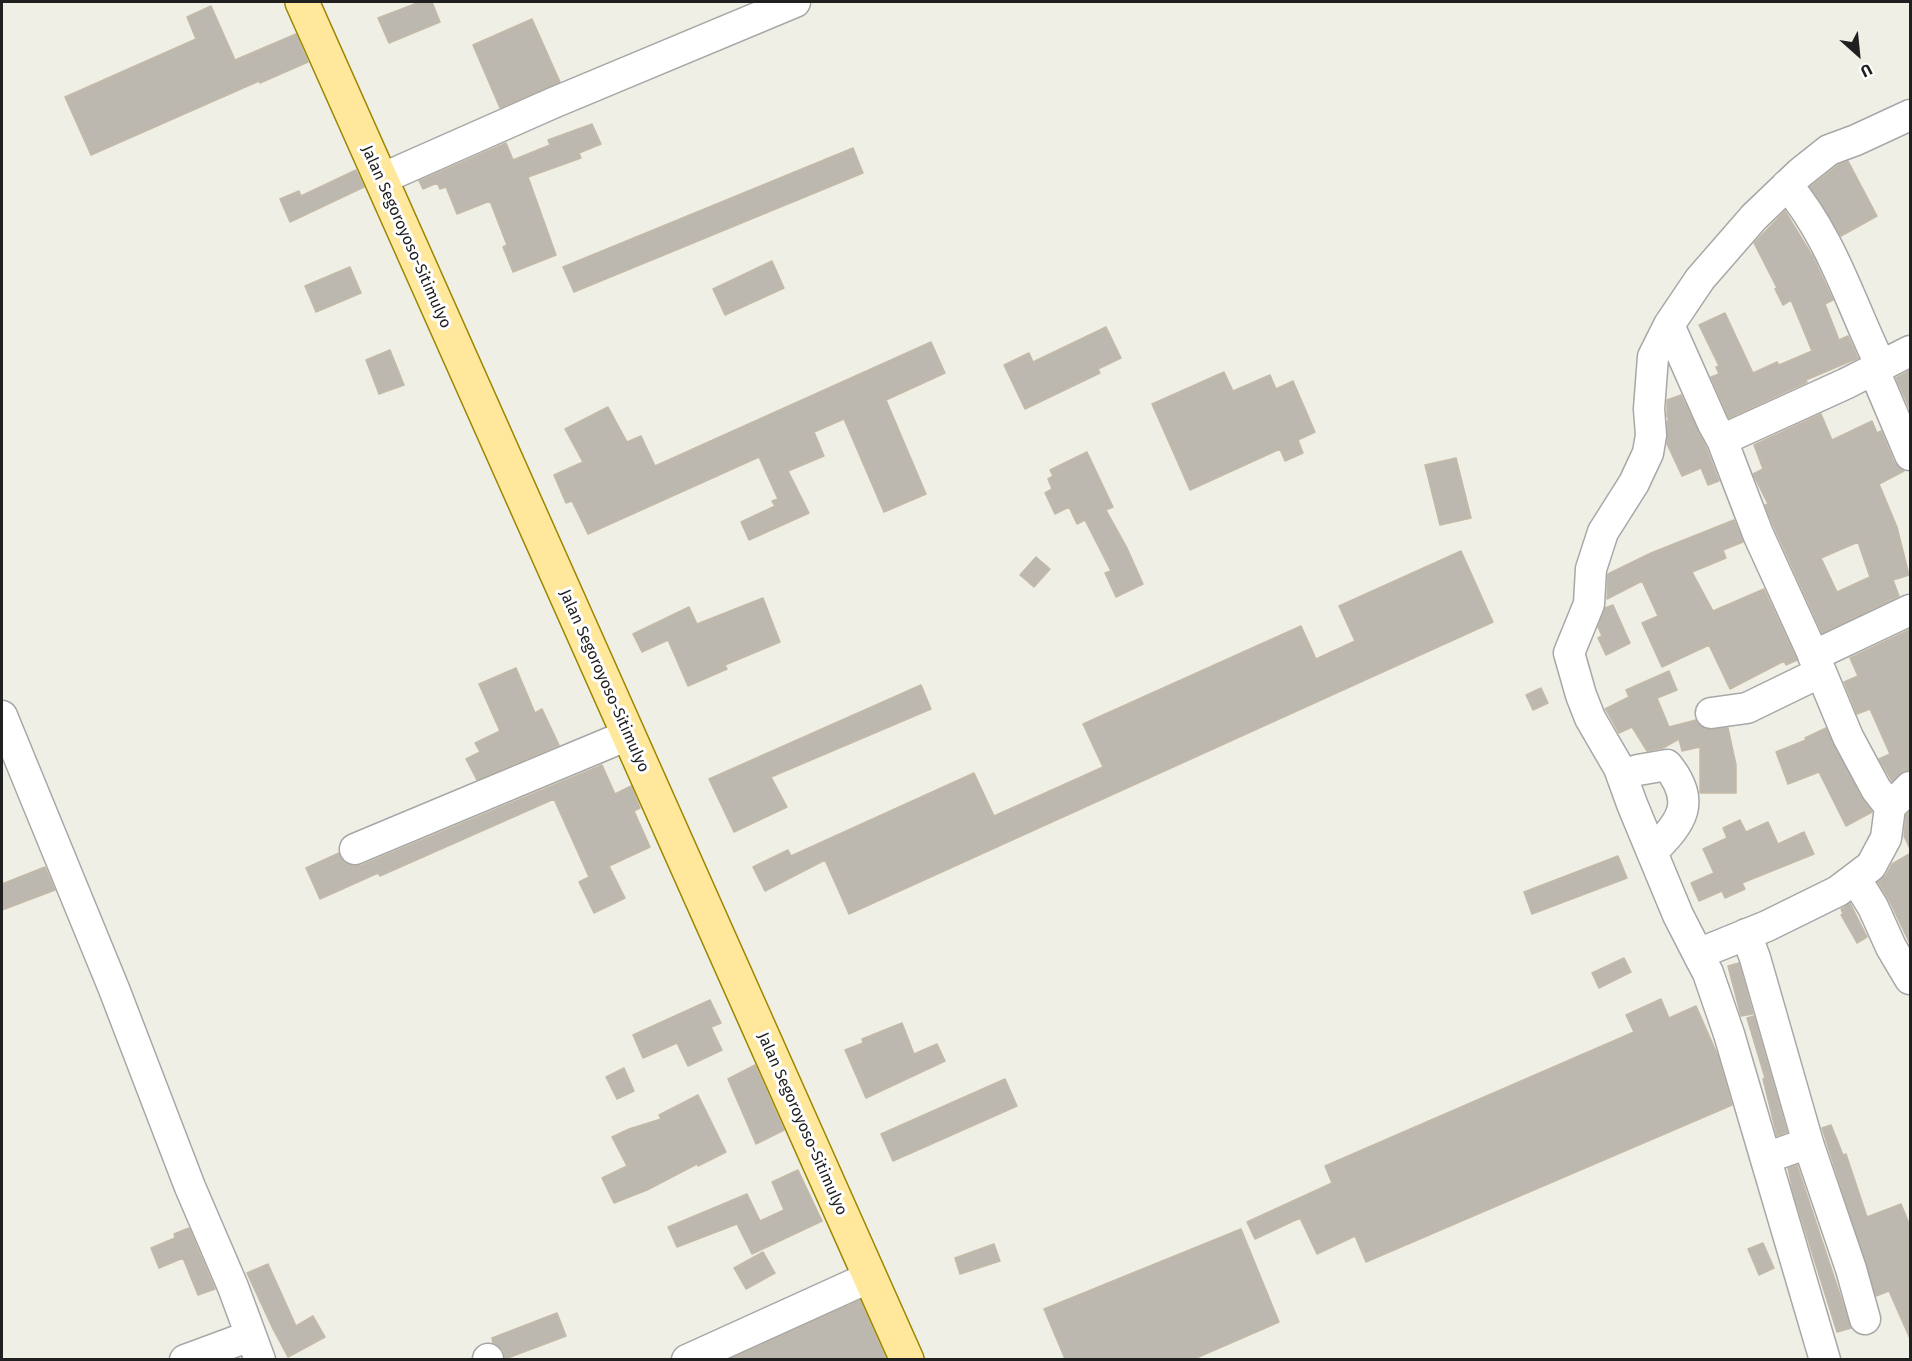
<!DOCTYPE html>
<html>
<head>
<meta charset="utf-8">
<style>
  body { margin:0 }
  #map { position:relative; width:1912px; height:1361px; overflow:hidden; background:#f0efe6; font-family:"Fira Sans",sans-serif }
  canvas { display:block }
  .frame { position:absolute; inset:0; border:3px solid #202020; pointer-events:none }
  .north { position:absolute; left:1828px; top:24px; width:60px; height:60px; -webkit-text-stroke:4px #fff; paint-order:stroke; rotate:153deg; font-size:16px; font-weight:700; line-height:24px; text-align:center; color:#202020 }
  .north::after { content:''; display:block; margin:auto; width:21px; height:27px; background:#202020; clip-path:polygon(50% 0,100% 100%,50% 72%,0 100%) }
</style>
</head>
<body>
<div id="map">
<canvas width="1912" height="1361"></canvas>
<div class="frame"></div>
<div class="north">U</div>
</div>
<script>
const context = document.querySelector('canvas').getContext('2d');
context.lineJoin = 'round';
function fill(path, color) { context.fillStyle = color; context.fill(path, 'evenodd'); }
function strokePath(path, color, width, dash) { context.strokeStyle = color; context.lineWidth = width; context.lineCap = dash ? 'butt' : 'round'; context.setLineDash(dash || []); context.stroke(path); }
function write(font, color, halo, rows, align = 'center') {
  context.font = font + ' "Fira Sans",sans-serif'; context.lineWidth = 6; context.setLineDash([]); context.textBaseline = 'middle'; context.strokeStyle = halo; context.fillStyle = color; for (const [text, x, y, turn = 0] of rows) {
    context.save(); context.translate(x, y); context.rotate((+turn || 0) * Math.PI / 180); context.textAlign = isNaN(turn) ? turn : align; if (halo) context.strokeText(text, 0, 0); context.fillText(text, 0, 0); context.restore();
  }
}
const building = new Path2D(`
  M 420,2 L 432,2 L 440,22 L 389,43 L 378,18 Z
  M 211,6 L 235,60 L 296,34 L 308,62 L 260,83 L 259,81 L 91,155 L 65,97 L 196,39 L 187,17 Z
  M 532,19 L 560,82 L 500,108 L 473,45 Z
  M 592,124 L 601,144 L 579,153 L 581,158 L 528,177 L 556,255 L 513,272 L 503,247 L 507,245 L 490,201 L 457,214 L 446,187 L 440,189 L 437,183 L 423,189 L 419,181 L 506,143 L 513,160 L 550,145 L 548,140 Z
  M 853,148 L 863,173 L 574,292 L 563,267 Z
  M 1848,161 L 1877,216 L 1841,236 L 1810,187 L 1838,165 Z
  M 356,170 L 364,187 L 290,222 L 280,199 L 299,191 L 301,196 Z
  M 1785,211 L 1813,257 L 1833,300 L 1825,304 L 1839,340 L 1848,336 L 1858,358 L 1806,380 L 1807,382 L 1729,418 L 1711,377 L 1719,374 L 1716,367 L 1719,366 L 1699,325 L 1725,313 L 1753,373 L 1777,362 L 1779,365 L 1812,351 L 1791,300 L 1783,305 L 1775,289 L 1777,288 L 1754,243 Z
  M 772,261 L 784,288 L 725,315 L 713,289 Z
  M 350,267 L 361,293 L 316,312 L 305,286 Z
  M 1106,327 L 1121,358 L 1098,369 L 1100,373 L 1025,409 L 1004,365 L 1029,353 L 1033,362 Z
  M 931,342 L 945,373 L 886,400 L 926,494 L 884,512 L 844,419 L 814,432 L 824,456 L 788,471 L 809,513 L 749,540 L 741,522 L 775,506 L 772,501 L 778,499 L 759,457 L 588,534 L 572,501 L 566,503 L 554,475 L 583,462 L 565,429 L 608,407 L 627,442 L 641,436 L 655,466 Z
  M 390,350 L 404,385 L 379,394 L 366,360 Z
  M 1911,370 L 1911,412 L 1896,378 Z
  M 1224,372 L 1233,391 L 1270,375 L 1276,389 L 1293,381 L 1315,432 L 1298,440 L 1303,453 L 1285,461 L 1280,449 L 1190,490 L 1152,404 Z
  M 1681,395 L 1706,447 L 1719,481 L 1708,485 L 1701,468 L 1682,476 L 1667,444 L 1667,421 L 1669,421 L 1667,416 L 1667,400 Z
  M 1821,414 L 1832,440 L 1872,421 L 1877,433 L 1881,431 L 1894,462 L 1904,471 L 1879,484 L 1897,527 L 1909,575 L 1893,580 L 1899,596 L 1822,633 L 1774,527 L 1765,505 L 1768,504 L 1753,474 L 1763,469 L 1754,445 ZM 1858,542 L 1870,577 L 1837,592 L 1821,558 Z
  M 1087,452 L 1113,507 L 1106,510 L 1127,548 L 1143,584 L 1116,597 L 1105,573 L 1111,571 L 1085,520 L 1077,524 L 1069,507 L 1055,514 L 1045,493 L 1052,489 L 1048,479 L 1053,476 L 1050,470 Z
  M 1456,458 L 1471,518 L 1440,525 L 1425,465 Z
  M 1734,520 L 1743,542 L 1723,550 L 1726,558 L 1692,572 L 1713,611 L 1764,589 L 1797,660 L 1786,665 L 1784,661 L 1730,689 L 1709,645 L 1662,667 L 1642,623 L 1658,616 L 1642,581 L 1607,599 L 1608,574 L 1651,553 Z
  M 1461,551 L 1493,622 L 849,914 L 825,860 L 765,891 L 753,867 L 788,850 L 791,856 L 974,773 L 994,816 L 1103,767 L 1083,724 L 1301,626 L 1316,659 L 1355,641 L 1339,606 Z
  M 1036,557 L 1050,569 L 1034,587 L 1020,575 Z
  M 763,598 L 780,642 L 725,665 L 727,669 L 688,686 L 668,640 L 642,652 L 633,634 L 689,607 L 697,624 Z
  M 1613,605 L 1630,643 L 1606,655 L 1598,638 L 1602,636 L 1598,627 L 1605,608 Z
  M 1911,629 L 1911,770 L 1905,771 L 1892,781 L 1879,759 L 1890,754 L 1870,709 L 1857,714 L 1844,682 L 1858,676 L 1850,658 Z
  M 516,668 L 535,713 L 542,709 L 559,745 L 477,780 L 466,759 L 480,752 L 475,743 L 500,731 L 479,684 Z
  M 1669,671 L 1677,690 L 1657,698 L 1669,727 L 1696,720 L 1705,729 L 1728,728 L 1736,765 L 1736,793 L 1700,793 L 1700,747 L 1682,751 L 1679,739 L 1663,748 L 1647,751 L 1632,727 L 1619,733 L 1606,710 L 1605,709 L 1629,697 L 1626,690 Z
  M 921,685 L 931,709 L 771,777 L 787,807 L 734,832 L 709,779 Z
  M 1541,688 L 1548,703 L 1533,710 L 1526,695 Z
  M 1826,728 L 1861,797 L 1872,812 L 1846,826 L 1819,772 L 1788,784 L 1776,752 L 1806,740 L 1805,738 Z
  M 602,765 L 615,794 L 631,786 L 640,808 L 634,811 L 650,847 L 609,866 L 625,898 L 594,913 L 579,882 L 589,877 L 554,799 L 380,876 L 378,873 L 320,899 L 306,868 L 339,853 L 345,863 L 353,866 L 362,865 Z
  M 1911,811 L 1911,851 L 1904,836 L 1906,815 Z
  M 1740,820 L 1746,832 L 1768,822 L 1778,844 L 1804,832 L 1814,854 L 1742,883 L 1745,889 L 1725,898 L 1722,891 L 1699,901 L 1691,883 L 1714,873 L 1703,849 L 1727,838 L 1723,828 Z
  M 1911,853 L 1911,946 L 1889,900 L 1878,882 L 1886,875 L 1892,864 Z
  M 1618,856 L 1627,878 L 1532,914 L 1524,892 Z
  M 45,867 L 55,890 L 2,910 L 2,884 Z
  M 1850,903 L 1867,937 L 1857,943 L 1841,915 L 1843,914 L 1841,909 Z
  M 1624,958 L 1631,972 L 1599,988 L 1592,973 Z
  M 1739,963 L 1753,1014 L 1741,1016 L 1728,966 Z
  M 1661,999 L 1669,1018 L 1696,1006 L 1718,1056 L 1732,1105 L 1366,1262 L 1355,1236 L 1317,1254 L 1300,1218 L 1255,1239 L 1247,1222 L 1332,1183 L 1325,1166 L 1634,1032 L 1626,1015 Z
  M 710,1000 L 721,1023 L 711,1027 L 722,1050 L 688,1066 L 677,1043 L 643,1058 L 633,1035 Z
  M 1754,1016 L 1787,1132 L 1777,1136 L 1763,1079 L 1765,1078 L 1747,1018 Z
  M 902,1023 L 914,1054 L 937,1044 L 945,1061 L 866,1098 L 845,1050 L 863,1043 L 862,1039 Z
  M 755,1065 L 784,1130 L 756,1144 L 728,1079 Z
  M 624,1068 L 634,1091 L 617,1099 L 606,1077 Z
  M 1005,1079 L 1017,1106 L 893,1161 L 881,1134 Z
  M 698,1095 L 726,1152 L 698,1166 L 697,1164 L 647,1190 L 614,1203 L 602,1178 L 627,1166 L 612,1137 L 629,1129 L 661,1119 L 659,1115 Z
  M 1831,1125 L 1843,1155 L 1846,1154 L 1867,1217 L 1901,1204 L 1911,1228 L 1911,1341 L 1889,1291 L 1876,1296 L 1822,1128 Z
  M 1797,1165 L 1851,1328 L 1837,1332 L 1793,1192 L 1788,1168 Z
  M 798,1170 L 822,1221 L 752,1254 L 737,1224 L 677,1247 L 668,1227 L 747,1194 L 760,1221 L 784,1210 L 772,1182 Z
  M 189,1228 L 215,1289 L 198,1295 L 183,1258 L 159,1268 L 151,1248 L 175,1238 L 174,1234 Z
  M 1241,1229 L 1279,1322 L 1194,1359 L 1065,1359 L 1044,1309 Z
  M 1763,1243 L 1774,1268 L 1759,1275 L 1748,1249 Z
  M 994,1244 L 1000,1261 L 960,1274 L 955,1258 Z
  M 763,1252 L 775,1273 L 746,1289 L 734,1268 Z
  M 268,1264 L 296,1326 L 313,1316 L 325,1337 L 288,1357 L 273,1329 L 247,1273 Z
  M 860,1300 L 886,1359 L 730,1359 Z
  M 557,1313 L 566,1336 L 505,1359 L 503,1350 L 493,1343 L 492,1338 Z`);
fill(building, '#bdb8af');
strokePath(building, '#c3b9a7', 1.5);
const minor = new Path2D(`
  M 381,179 L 553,103 L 795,2
  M 1787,185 C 1832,238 1851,305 1881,366
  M 1669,325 L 1713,424 L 1722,440 L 1758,534 L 1821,672 L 1848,737 L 1876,789 L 1890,807
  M 1874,370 L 1910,455
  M 1722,440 L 1845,384 L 1910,351
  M 1813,656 L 1910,610
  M 1711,713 L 1747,708 L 1821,672
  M 2,716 L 114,989 L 190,1187 L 233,1287 L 260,1360
  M 1622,775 L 1638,770 L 1667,765 C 1697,802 1682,822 1653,851
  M 355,849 L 628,735
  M 1855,878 L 1873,907 L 1891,947 L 1910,979
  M 1746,934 L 1755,958 L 1808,1143 L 1766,1158
  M 1698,954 L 1678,915 L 1632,804 L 1619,768 L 1590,718 L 1581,695 L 1569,653 L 1589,604 L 1591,569 L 1603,532 L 1634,483 L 1648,453 L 1651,435 L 1649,409 L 1653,357 L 1669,325 L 1700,279 L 1754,217 L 1800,173 L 1829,150 L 1856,140 L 1910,115
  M 1808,1143 L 1851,1269 L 1865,1319
  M 185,1360 L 250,1336
  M 488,1360 L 488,1359
  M 687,1360 L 870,1277
  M 1825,1360 L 1729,1034 L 1708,973 L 1698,954 L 1767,926 L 1838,891 L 1871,866 L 1886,838 L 1890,807 L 1910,787`);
const major = new Path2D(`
  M 302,2 L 907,1360`);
strokePath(minor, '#a7a7a7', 33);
strokePath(major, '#9b8600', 36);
strokePath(minor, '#fff', 30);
strokePath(major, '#ffe79c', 33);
write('16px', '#202020', '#fff', [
  ["Jalan Segoroyoso-Sitimulyo",406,237,66],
  ["Jalan Segoroyoso-Sitimulyo",604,681,66],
  ["Jalan Segoroyoso-Sitimulyo",802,1124,66]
]);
</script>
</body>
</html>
